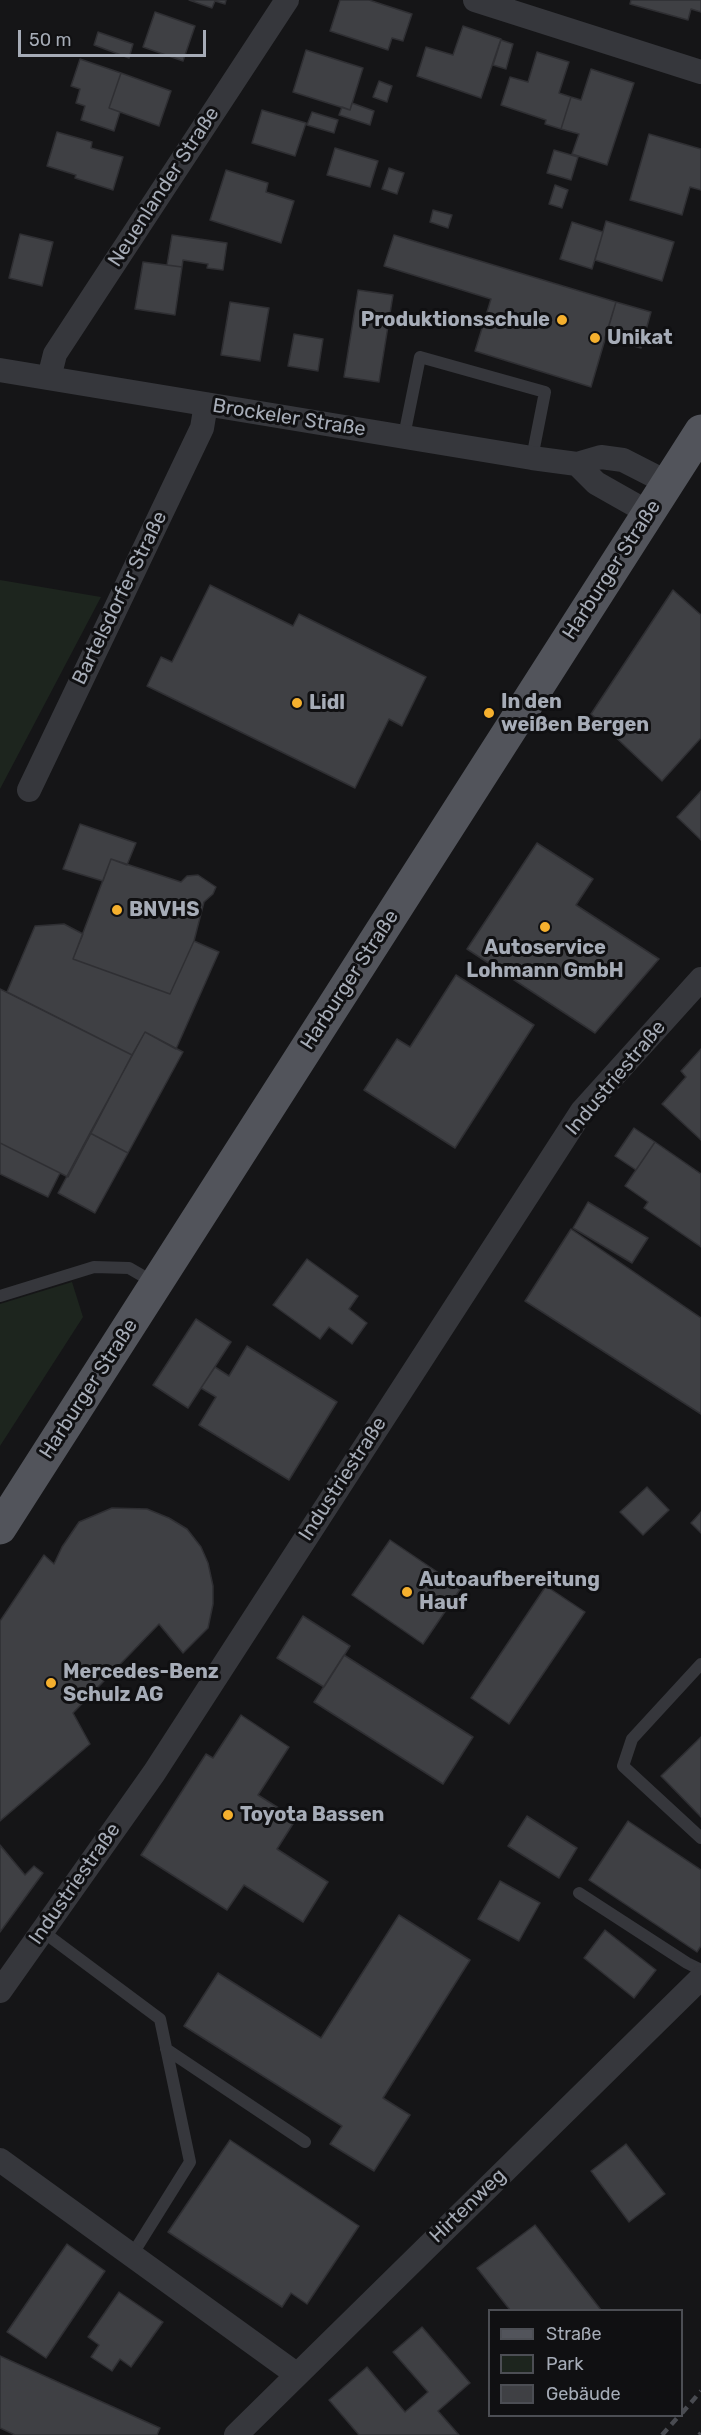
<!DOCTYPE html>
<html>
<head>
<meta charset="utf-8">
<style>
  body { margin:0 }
  #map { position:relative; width:701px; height:2435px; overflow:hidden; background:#151517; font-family:Rubik,sans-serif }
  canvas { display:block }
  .legend { position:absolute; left:488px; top:2309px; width:195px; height:108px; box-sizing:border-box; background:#101012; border:2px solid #4c4e54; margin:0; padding:8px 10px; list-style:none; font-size:18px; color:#a6acb7 }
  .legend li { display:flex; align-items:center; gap:12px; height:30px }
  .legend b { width:30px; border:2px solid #4c4e54 }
  .scale { position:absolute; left:18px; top:30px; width:188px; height:27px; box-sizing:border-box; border:3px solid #a6acb7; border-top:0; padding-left:8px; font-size:18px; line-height:21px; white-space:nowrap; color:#a6acb7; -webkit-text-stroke:4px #101012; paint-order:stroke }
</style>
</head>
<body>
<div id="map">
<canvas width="701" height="2435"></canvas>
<ul class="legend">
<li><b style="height:8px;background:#52545b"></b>Straße</li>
<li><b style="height:16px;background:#1d251e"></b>Park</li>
<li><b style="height:16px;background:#3f4044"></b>Gebäude</li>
</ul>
<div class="scale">50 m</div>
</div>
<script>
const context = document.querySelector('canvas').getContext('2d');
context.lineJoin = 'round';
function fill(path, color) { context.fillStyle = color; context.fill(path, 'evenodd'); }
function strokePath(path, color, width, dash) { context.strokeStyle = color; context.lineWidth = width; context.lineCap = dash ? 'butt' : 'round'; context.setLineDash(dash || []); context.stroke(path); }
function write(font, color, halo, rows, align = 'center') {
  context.font = font + ' Rubik,sans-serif'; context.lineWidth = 6; context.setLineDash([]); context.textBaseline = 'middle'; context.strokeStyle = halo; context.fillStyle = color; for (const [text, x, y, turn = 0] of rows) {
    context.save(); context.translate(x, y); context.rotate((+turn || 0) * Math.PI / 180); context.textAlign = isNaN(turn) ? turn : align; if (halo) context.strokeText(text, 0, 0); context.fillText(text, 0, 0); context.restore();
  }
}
fill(new Path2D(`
  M 0,580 L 101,597 L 0,789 Z
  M 72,1282 L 83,1317 L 0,1446 L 0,1304 Z`), '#1d251e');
const building = new Path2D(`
  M 189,0 L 226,0 L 225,4 L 215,1 L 212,8 Z
  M 340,0 L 369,0 L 412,14 L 403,41 L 392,38 L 388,50 L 330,31 Z
  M 631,0 L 701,0 L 701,12 L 691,9 L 688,20 L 630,4 Z
  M 155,12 L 195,26 L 183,61 L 143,47 Z
  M 463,26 L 501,39 L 481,98 L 417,76 L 426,47 L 453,55 Z
  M 98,32 L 133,44 L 129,58 L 94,45 Z
  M 501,40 L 513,44 L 506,69 L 493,65 Z
  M 306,50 L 363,68 L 350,110 L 293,92 Z
  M 537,52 L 569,62 L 559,93 L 571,97 L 561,129 L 545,124 L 546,120 L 501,105 L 510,77 L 528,82 Z
  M 80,59 L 121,73 L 109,108 L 120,112 L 114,131 L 81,120 L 85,106 L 76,103 L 80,89 L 71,86 Z
  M 591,69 L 634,83 L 607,165 L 572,154 L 579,134 L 561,129 L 571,97 L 581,100 Z
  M 121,73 L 171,91 L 159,126 L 109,108 Z
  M 379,81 L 392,86 L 387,102 L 373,97 Z
  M 352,103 L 374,111 L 370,125 L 339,115 L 342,107 L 350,110 Z
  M 262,110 L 306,123 L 295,156 L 252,143 Z
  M 312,112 L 338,120 L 334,133 L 307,125 Z
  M 57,132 L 92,142 L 91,148 L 123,157 L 113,190 L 75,178 L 76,175 L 47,166 Z
  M 649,134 L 701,149 L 701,190 L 690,187 L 682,215 L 630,200 Z
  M 335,148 L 378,161 L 370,187 L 327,175 Z
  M 554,150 L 578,157 L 571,180 L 547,173 Z
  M 389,168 L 404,173 L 397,194 L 382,189 Z
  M 226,170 L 268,183 L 266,192 L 294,201 L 281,243 L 210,220 Z
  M 555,185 L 568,190 L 562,208 L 549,204 Z
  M 433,210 L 452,215 L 448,228 L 430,222 Z
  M 606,221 L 674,242 L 662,281 L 595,260 Z
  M 572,222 L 603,232 L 592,269 L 560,259 Z
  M 20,234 L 53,242 L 42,286 L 9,278 Z
  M 172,235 L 227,243 L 223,270 L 207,268 L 208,264 L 183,260 L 182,267 L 167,265 Z
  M 394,235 L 616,302 L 591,387 L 475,351 L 491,299 L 384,266 Z
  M 143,262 L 182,267 L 175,315 L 135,309 Z
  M 358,290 L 393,295 L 379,382 L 344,377 Z
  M 230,302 L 269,308 L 260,361 L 221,355 Z
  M 616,302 L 651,312 L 641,348 L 605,338 Z
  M 294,334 L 323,339 L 318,371 L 288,366 Z
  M 210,585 L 293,626 L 299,614 L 426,677 L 402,726 L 389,719 L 355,788 L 147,686 L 161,657 L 172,662 Z
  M 673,590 L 701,615 L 701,738 L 662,781 L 591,714 Z
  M 701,791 L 701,840 L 677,817 Z
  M 80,824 L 136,843 L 127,865 L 111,859 L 103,881 L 63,869 Z
  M 537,843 L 593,879 L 576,905 L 659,959 L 595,1033 L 467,949 Z
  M 111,859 L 181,882 L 187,876 L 198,875 L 216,887 L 213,894 L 204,902 L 194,941 L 170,994 L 73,959 Z
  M 64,924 L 83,934 L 73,959 L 170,994 L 194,941 L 219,952 L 176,1049 L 145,1032 L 132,1055 L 7,992 L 35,926 Z
  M 456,975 L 534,1025 L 455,1148 L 364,1090 L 397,1039 L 410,1047 Z
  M 0,989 L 132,1055 L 68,1177 L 0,1143 Z
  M 145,1032 L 183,1052 L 128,1153 L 90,1133 Z
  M 701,1049 L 701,1140 L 662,1104 L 686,1077 L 681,1071 Z
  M 634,1128 L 655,1142 L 636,1170 L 615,1156 Z
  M 90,1133 L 128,1153 L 95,1213 L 58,1193 Z
  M 655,1142 L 701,1174 L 701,1247 L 644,1208 L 648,1202 L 625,1186 Z
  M 0,1143 L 60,1173 L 48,1197 L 0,1174 Z
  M 588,1202 L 648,1238 L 632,1263 L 573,1228 Z
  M 571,1229 L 701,1318 L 701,1414 L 525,1301 Z
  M 307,1259 L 358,1296 L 349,1309 L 367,1323 L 352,1344 L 329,1327 L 320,1339 L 273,1305 Z
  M 196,1319 L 231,1342 L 188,1408 L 153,1385 Z
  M 247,1346 L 337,1402 L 289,1480 L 199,1425 L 216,1397 L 201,1388 L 215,1367 L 229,1376 Z
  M 647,1487 L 669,1510 L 643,1535 L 620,1512 Z
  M 112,1508 L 147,1509 L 169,1518 L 187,1529 L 201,1547 L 208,1563 L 213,1586 L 213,1604 L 208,1628 L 183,1653 L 159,1624 L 73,1713 L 90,1744 L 0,1821 L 0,1621 L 44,1555 L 54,1564 L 62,1547 L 79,1522 Z
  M 701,1512 L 701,1533 L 691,1523 Z
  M 390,1540 L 461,1588 L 423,1644 L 352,1595 Z
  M 546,1586 L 585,1612 L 509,1724 L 471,1698 Z
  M 303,1616 L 350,1646 L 324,1687 L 277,1658 Z
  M 344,1655 L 473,1737 L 443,1784 L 314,1702 Z
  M 241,1715 L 289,1747 L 258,1795 L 296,1819 L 277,1849 L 328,1882 L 303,1922 L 244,1885 L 227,1910 L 141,1855 L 206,1754 L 213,1758 Z
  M 701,1737 L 701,1817 L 661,1776 Z
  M 527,1816 L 577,1848 L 559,1878 L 508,1846 Z
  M 628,1821 L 701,1870 L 701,1946 L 697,1952 L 589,1880 Z
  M 0,1845 L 25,1875 L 34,1866 L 43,1873 L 0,1932 Z
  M 500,1881 L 540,1903 L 519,1941 L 478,1919 Z
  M 399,1915 L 470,1960 L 383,2098 L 410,2115 L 374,2171 L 330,2144 L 342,2126 L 184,2026 L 218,1973 L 321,2038 Z
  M 605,1930 L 656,1970 L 634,1998 L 584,1958 Z
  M 230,2140 L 359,2226 L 307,2304 L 291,2293 L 282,2307 L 168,2232 Z
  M 626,2144 L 665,2194 L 629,2222 L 591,2171 Z
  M 535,2225 L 601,2310 L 510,2310 L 477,2268 Z
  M 67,2244 L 105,2271 L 46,2358 L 7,2332 Z
  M 119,2292 L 163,2322 L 131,2367 L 120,2359 L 112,2371 L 91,2357 L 99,2345 L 88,2337 Z
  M 422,2327 L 470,2383 L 438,2411 L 459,2435 L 359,2435 L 329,2400 L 367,2367 L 405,2412 L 428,2392 L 393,2352 Z
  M 0,2356 L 160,2428 L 157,2435 L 15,2435 L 0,2428 Z`);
fill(building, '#3f4044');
strokePath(building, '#2f2f33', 1.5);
strokePath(new Path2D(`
  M 404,436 L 420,357 L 545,392 L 532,458
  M 0,1296 L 94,1267 L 129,1268 L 155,1283
  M 701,1664 L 632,1739 L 623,1766 L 701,1838
  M 579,1893 L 687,1963 L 701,1970
  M 42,1931 L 160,2019 L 190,2162 L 132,2255
  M 166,2049 L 305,2142`), '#36373c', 12);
strokePath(new Path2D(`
  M 475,0 L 701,72
  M 0,370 L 532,458 L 577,464 L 601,457 L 623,460 L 668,483
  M 49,378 L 55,354 L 287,0
  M 577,464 L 596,483 L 649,513
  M 29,790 L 202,428 L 206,404
  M 0,1991 L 154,1773 L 582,1111 L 701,979
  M 0,2160 L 296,2374
  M 236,2435 L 701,1978`), '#36373c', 24);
strokePath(new Path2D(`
  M 0,1528 L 701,431`), '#52545b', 33);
strokePath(new Path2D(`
  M 682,2413 L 701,2391
  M 662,2435 L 679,2416
  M 699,2435 L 701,2433`), '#494b51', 4.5, [8, 6]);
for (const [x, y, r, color] of [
  [562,320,6,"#f5b02e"],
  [595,338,6,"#f5b02e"],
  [297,703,6,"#f5b02e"],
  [489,713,6,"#f5b02e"],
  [117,910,6,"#f5b02e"],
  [545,927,6,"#f5b02e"],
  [407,1592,6,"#f5b02e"],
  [51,1683,6,"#f5b02e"],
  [228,1815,6,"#f5b02e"]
]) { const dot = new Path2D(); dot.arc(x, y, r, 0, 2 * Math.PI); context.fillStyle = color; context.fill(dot); strokePath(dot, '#101012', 2); }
write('20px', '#a6acb7', '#101012', [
  ["Neuenlander Straße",164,187,-57],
  ["Brockeler Straße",289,418,9],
  ["Harburger Straße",612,570,-57],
  ["Bartelsdorfer Straße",120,598,-64],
  ["Harburger Straße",350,980,-57],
  ["Industriestraße",616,1078,-50],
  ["Harburger Straße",89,1389,-57],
  ["Industriestraße",343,1479,-57],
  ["Industriestraße",75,1884,-55],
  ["Hirtenweg",468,2206,-44]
]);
write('bold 20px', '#a6acb7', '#101012', [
  ["Produktionsschule",550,320,"right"],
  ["Unikat",607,338],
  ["In den",501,702],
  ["weißen Bergen",501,725],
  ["Lidl",309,703],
  ["BNVHS",129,910],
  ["Autoservice",545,948,"center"],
  ["Lohmann GmbH",545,971,"center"],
  ["Autoaufbereitung",419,1580],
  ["Hauf",419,1603],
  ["Mercedes-Benz",63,1672],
  ["Schulz AG",63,1695],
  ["Toyota Bassen",240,1815]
], 'left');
</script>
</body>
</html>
